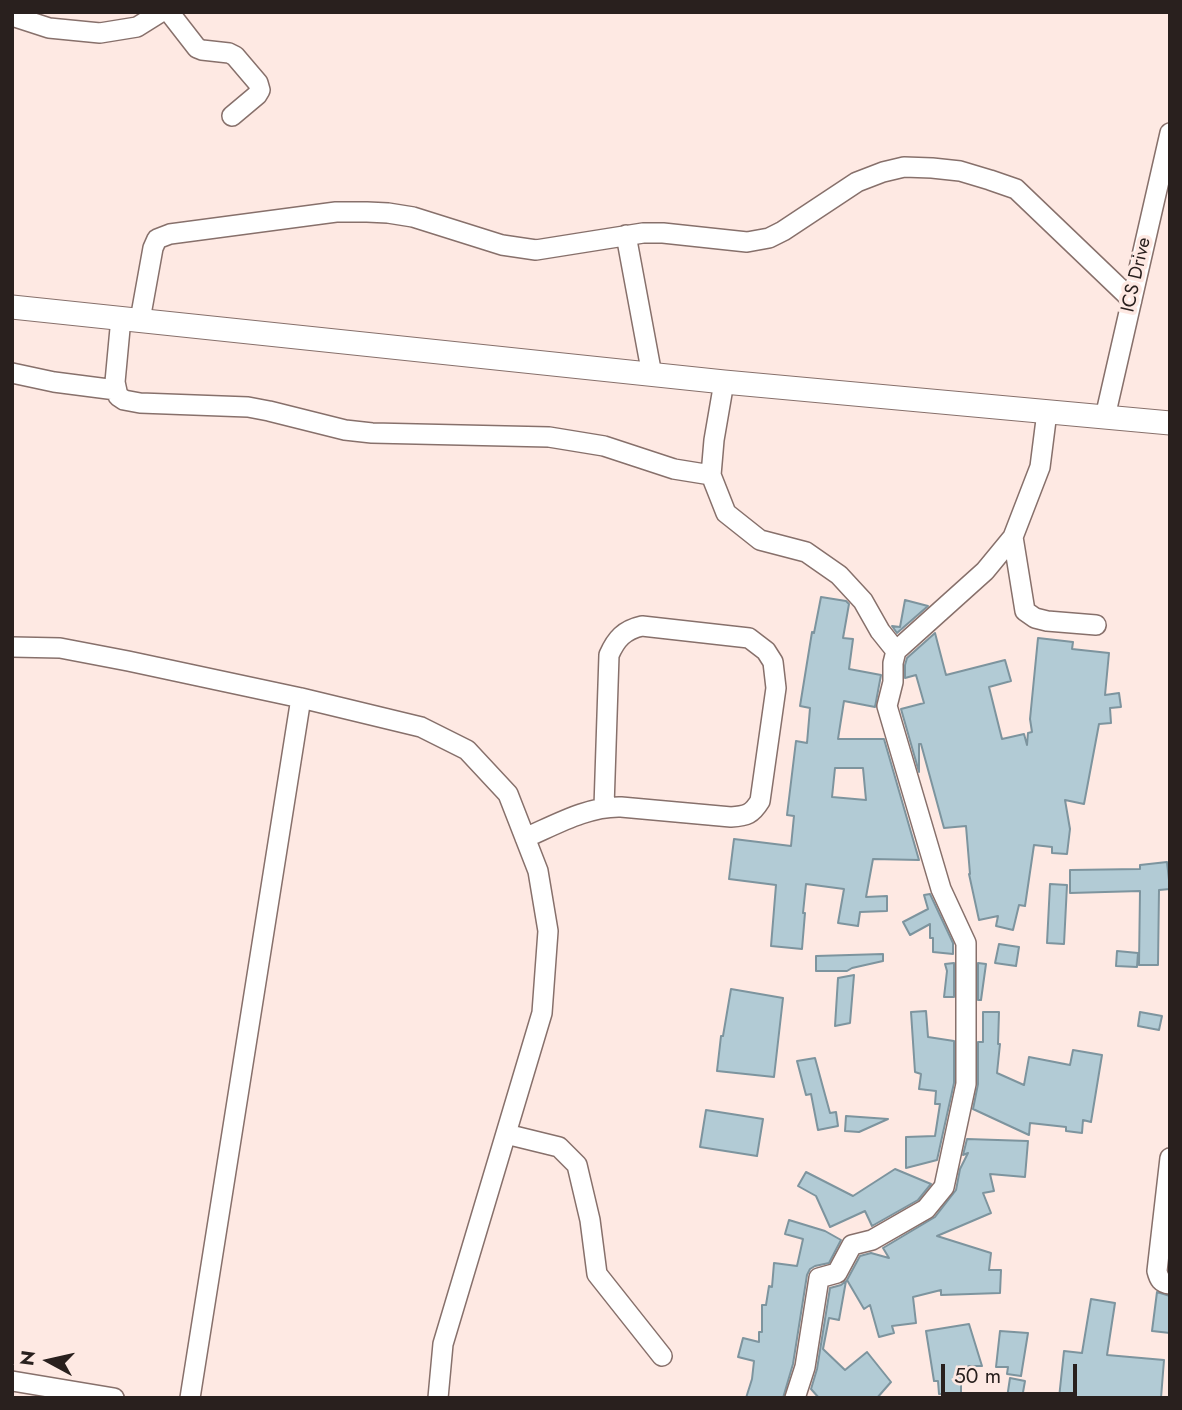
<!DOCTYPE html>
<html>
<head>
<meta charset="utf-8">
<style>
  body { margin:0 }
  #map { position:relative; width:1182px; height:1410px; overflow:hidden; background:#fee9e3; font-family:Jost,sans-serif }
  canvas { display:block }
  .frame { position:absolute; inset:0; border:14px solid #29201e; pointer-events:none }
  .north { position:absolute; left:14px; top:1326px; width:70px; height:70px; -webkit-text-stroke:5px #fee9e3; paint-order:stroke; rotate:278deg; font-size:19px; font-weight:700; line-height:28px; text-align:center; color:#29201e }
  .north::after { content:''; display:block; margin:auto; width:24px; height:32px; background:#29201e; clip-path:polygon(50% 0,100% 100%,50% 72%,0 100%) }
  .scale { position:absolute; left:941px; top:1364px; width:136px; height:32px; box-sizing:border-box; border:4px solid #29201e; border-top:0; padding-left:9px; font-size:21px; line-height:24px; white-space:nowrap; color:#29201e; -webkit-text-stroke:5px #fee9e3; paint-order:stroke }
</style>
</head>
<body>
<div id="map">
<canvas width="1182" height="1410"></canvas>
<div class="frame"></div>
<div class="north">N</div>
<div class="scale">50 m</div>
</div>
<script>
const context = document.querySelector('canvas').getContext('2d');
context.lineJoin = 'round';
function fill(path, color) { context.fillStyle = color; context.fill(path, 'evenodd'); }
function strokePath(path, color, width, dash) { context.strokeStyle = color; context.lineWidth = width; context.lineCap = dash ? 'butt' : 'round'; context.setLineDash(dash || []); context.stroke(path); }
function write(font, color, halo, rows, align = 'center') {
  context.font = font + ' Jost,sans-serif'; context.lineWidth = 7; context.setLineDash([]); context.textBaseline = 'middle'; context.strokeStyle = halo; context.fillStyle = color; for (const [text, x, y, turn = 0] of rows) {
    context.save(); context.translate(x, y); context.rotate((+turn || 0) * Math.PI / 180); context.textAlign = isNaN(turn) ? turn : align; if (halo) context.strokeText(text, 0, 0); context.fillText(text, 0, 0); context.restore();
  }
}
const building = new Path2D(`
  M 821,597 L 846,601 L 849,604 L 843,638 L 853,639 L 849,669 L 881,675 L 875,707 L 844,701 L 838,739 L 884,739 L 919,860 L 873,859 L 866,897 L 887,896 L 887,911 L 860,912 L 858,926 L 838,923 L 844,889 L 806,884 L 803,913 L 805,913 L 802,949 L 771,946 L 776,885 L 729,879 L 734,839 L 791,846 L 794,816 L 787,815 L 796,741 L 807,743 L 810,708 L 800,706 L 812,632 L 814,633 ZM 835,768 L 863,768 L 866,800 L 832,797 Z
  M 905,600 L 928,606 L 897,633 L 892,626 L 900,627 Z
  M 935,633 L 946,675 L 1005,660 L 1011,681 L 989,687 L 1002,739 L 1024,734 L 1027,745 L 1028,733 L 1032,732 L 1030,719 L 1038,638 L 1073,642 L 1072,649 L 1109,653 L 1105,695 L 1119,693 L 1121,707 L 1110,708 L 1111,723 L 1099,724 L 1084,804 L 1065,800 L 1070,829 L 1067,854 L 1052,853 L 1052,847 L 1034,845 L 1025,906 L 1019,905 L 1013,930 L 996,926 L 998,916 L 979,920 L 969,874 L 970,874 L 966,826 L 944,828 L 921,744 L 919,744 L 919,772 L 901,709 L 924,703 L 916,675 L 905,678 L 905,665 L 907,658 Z
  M 1167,862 L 1170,889 L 1159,890 L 1158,965 L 1139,965 L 1140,891 L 1070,893 L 1070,870 L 1140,869 L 1140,865 Z
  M 1050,884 L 1067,885 L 1064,944 L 1047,943 Z
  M 930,894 L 953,943 L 953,954 L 933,952 L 933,938 L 930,938 L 930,924 L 910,935 L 903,922 L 928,909 L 924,895 Z
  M 999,944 L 1019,947 L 1016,966 L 995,963 Z
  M 1117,951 L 1138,953 L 1137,967 L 1116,966 Z
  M 883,954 L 883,961 L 852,968 L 847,971 L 816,971 L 816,956 Z
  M 954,963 L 954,997 L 944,997 L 947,971 L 945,964 Z
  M 978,963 L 986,964 L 981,1000 L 978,1000 Z
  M 854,975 L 850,1023 L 835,1026 L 838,978 Z
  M 731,989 L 783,998 L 774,1077 L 717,1071 L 721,1036 L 723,1036 Z
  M 926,1011 L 928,1037 L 954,1041 L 954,1083 L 937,1160 L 906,1168 L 906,1137 L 935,1136 L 940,1104 L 935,1104 L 936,1091 L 919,1089 L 921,1074 L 915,1072 L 911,1012 Z
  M 983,1012 L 999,1012 L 998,1044 L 1000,1044 L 997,1073 L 1024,1085 L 1029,1057 L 1070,1065 L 1073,1050 L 1102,1055 L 1091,1122 L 1083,1120 L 1082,1133 L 1066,1131 L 1066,1127 L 1030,1123 L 1029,1135 L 973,1109 L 978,1084 L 978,1042 L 983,1042 Z
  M 1140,1012 L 1162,1016 L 1159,1030 L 1138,1026 Z
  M 815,1058 L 830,1113 L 836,1112 L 838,1126 L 818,1130 L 811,1094 L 806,1095 L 797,1061 Z
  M 706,1110 L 763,1119 L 757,1156 L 700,1147 Z
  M 846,1116 L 888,1119 L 859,1132 L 845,1131 Z
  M 967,1139 L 1028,1141 L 1025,1177 L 990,1174 L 994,1191 L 983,1193 L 991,1213 L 937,1236 L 991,1253 L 989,1270 L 1001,1270 L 1000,1293 L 941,1295 L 941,1290 L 913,1297 L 916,1323 L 892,1326 L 894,1333 L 879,1337 L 870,1305 L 864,1309 L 847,1280 L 860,1256 L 871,1253 L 889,1258 L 883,1248 L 935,1217 L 956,1190 L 960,1169 L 968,1153 L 963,1155 Z
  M 895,1169 L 931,1184 L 918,1200 L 872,1226 L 865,1211 L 830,1227 L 816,1196 L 798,1186 L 806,1172 L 853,1196 Z
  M 789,1220 L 825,1231 L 841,1240 L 829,1263 L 815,1266 L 810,1269 L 807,1275 L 793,1364 L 783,1398 L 746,1398 L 752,1379 L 754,1361 L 738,1357 L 743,1338 L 759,1342 L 759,1332 L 762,1332 L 762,1305 L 766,1305 L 769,1286 L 772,1287 L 774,1263 L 797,1266 L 803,1239 L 785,1234 Z
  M 846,1281 L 839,1320 L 829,1318 L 823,1349 L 845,1370 L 867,1352 L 891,1382 L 877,1398 L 819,1398 L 811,1389 L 817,1369 L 830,1288 L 841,1285 Z
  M 1157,1292 L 1170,1296 L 1170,1333 L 1152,1331 Z
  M 1091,1299 L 1115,1303 L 1107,1355 L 1164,1360 L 1161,1398 L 1059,1398 L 1064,1351 L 1082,1353 Z
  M 969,1324 L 982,1366 L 968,1366 L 968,1369 L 961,1370 L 961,1393 L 939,1394 L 938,1381 L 934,1381 L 926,1331 Z
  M 1000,1331 L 1028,1333 L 1021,1376 L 1007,1374 L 1008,1367 L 996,1367 Z
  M 1010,1378 L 1025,1381 L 1022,1398 L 1007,1398 Z`);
fill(building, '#b2cbd5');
strokePath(building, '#7d949e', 2);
const minor = new Path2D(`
  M 169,12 L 197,48 L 202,50 L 229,53 L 235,56 L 258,83 L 260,90 L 257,95 L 232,116
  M 12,16 L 49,28 L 100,33 L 137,27 L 161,12
  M 626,235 L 652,375
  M 121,318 L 115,382 L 118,396 L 124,400 L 140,403 L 248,407 L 269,411 L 345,430 L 372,433 L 549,437 L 604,446 L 674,469 L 711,475
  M 140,320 L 153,248 L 157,239 L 170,234 L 336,212 L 367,212 L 388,213 L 413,217 L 502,245 L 536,250 L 643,233 L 663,233 L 747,242 L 769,238 L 783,231 L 857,182 L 883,172 L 904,167 L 932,168 L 960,171 L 990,180 L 1016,189 L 1132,300
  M 12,373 L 54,382 L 116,390
  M 724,382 L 714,440 L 711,475 L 726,513 L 760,540 L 806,552 L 839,575 L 863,601 L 880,631 L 896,651 L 893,663 L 893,682 L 887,706 L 941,889 L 966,943 L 966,1084 L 944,1187 L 926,1209 L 872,1240 L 852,1245 L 837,1273 L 819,1278 L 805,1367 L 795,1398
  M 1105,417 L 1170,133
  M 1013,537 L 1025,611 L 1035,618 L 1047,621 L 1096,625
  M 12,647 L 60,648 L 128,661 L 301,698 L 421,727 L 467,750 L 508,794 L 538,871 L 548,931 L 542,1013 L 443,1344 L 438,1398
  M 896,651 L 985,571 L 1013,537 L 1040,467 L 1047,412
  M 525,838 C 555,825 588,806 621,807 L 731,817 C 747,816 752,814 760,801 L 776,688 L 773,662 L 766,651 L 749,638 L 642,626 C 624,630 616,639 609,655 L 604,807
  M 506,1134 L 559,1147 L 577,1165 L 590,1220 L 597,1274 L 662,1356
  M 1170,1158 L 1157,1271 C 1159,1279 1161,1283 1170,1284
  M 12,1381 L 114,1398
  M 190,1398 L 301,698`);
const major = new Path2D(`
  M 12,307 L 724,382 L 1170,423`);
strokePath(minor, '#87706b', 22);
strokePath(major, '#87706b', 25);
strokePath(minor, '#fff', 19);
strokePath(major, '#fff', 23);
write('19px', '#29201e', '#fee9e3', [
  ["ICS Drive",1137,275,-77]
]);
</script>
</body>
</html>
